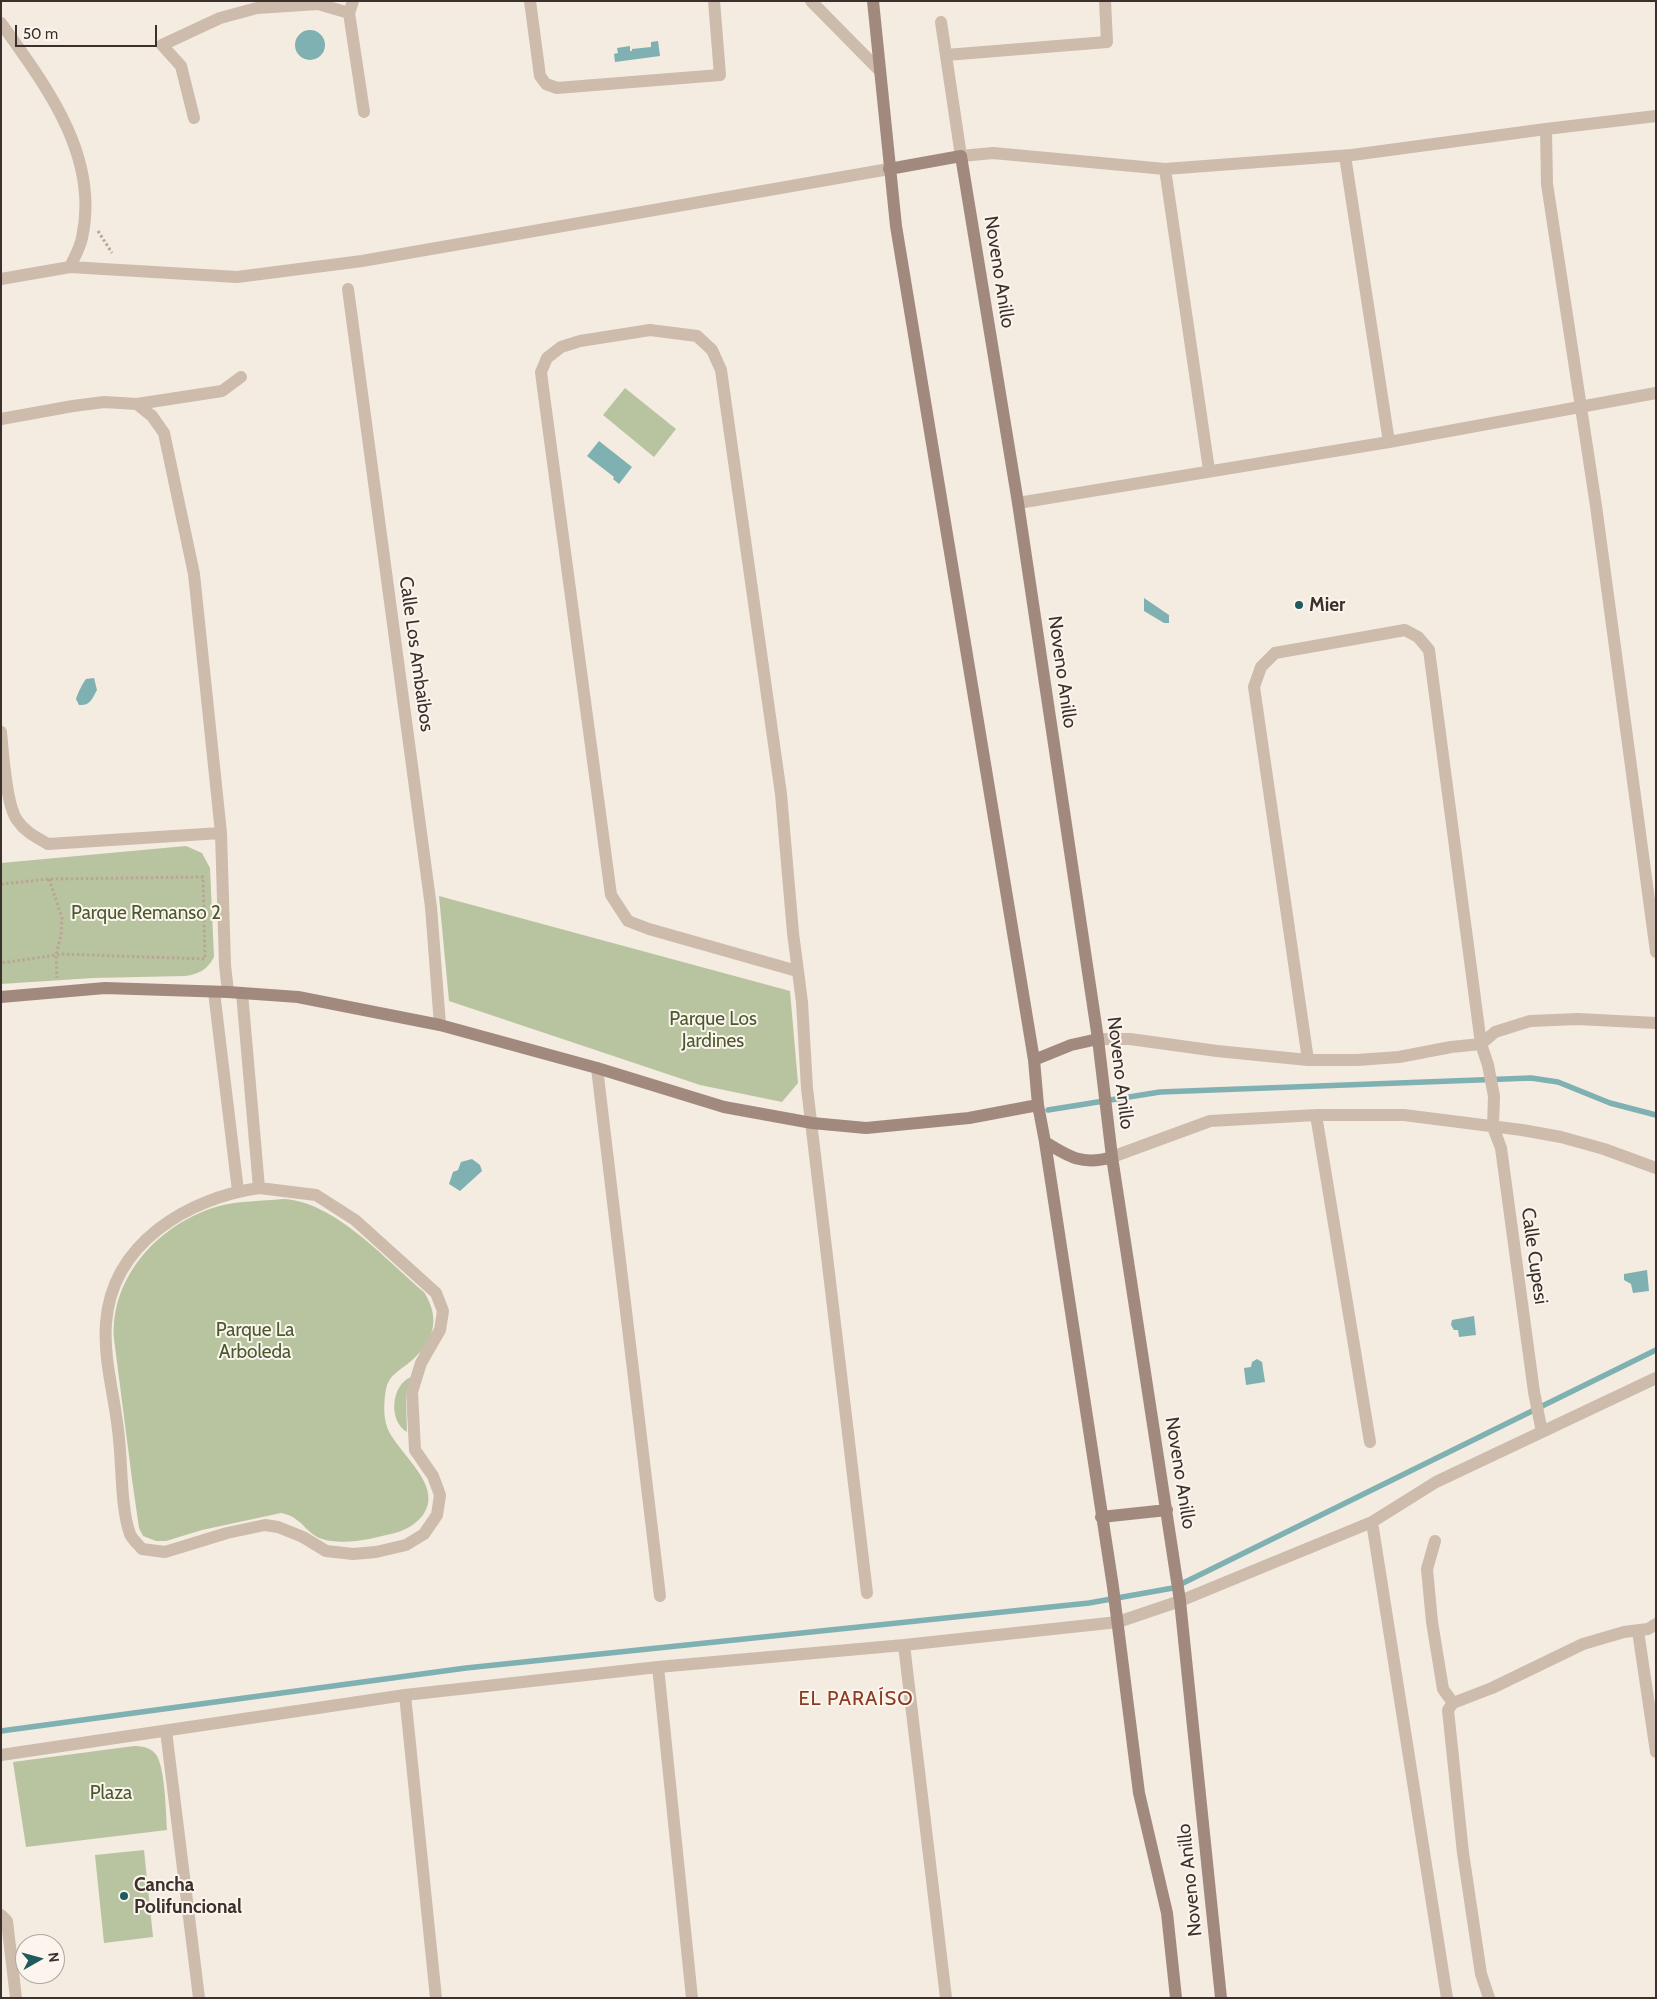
<!DOCTYPE html>
<html>
<head>
<meta charset="utf-8">
<style>
  body { margin:0 }
  #map { position:relative; width:1657px; height:1999px; overflow:hidden; background:#f4ebe1; font-family:Cabin,sans-serif }
  canvas { display:block }
  .frame { position:absolute; inset:0; border:2px solid #3b302b; pointer-events:none }
  .north { position:absolute; left:15px; top:1934px; width:50px; height:50px; box-sizing:border-box; background:#fbf5ee; border:1px solid #aea6a0; border-radius:50%; rotate:83deg; font-size:14px; font-weight:700; line-height:20px; text-align:center; color:#3b302b }
  .north::after { content:''; display:block; margin:auto; width:18px; height:22px; background:#1f5a5e; clip-path:polygon(50% 0,100% 100%,50% 72%,0 100%) }
  .scale { position:absolute; left:15px; top:25px; width:142px; height:22px; box-sizing:border-box; border:2px solid #3b302b; border-top:0; padding-left:6px; font-size:15px; line-height:18px; white-space:nowrap; color:#3b302b; -webkit-text-stroke:4px #fbf5ee; paint-order:stroke }
</style>
</head>
<body>
<div id="map">
<canvas width="1657" height="1999"></canvas>
<div class="frame"></div>
<div class="north">N</div>
<div class="scale">50 m</div>
</div>
<script>
const context = document.querySelector('canvas').getContext('2d');
context.lineJoin = 'round';
function fill(path, color) { context.fillStyle = color; context.fill(path, 'evenodd'); }
function strokePath(path, color, width, dash) { context.strokeStyle = color; context.lineWidth = width; context.lineCap = dash ? 'butt' : 'round'; context.setLineDash(dash || []); context.stroke(path); }
function write(font, color, halo, rows, align = 'center') {
  context.font = font + ' Cabin,sans-serif'; context.lineWidth = 4; context.setLineDash([]); context.textBaseline = 'middle'; context.strokeStyle = halo; context.fillStyle = color; for (const [text, x, y, turn = 0] of rows) {
    context.save(); context.translate(x, y); context.rotate((+turn || 0) * Math.PI / 180); context.textAlign = isNaN(turn) ? turn : align; if (halo) context.strokeText(text, 0, 0); context.fillText(text, 0, 0); context.restore();
  }
}
fill(new Path2D(`
  M 625,388 L 676,429 L 654,457 L 603,415 Z
  M 186,846 L 202,853 L 210,868 L 214,957 C 207,970 199,974 185,976 L 93,978 L 1,984 L 1,863 Z
  M 439,896 L 790,991 L 798,1083 L 782,1102 L 700,1085 L 449,1001 Z
  M 283,1199 C 334,1201 386,1260 424,1292 C 441,1319 434,1342 410,1362 C 400,1370 388,1376 386,1389 C 384,1401 383,1415 387,1427 C 396,1452 445,1485 423,1515 C 415,1525 406,1530 395,1533 C 374,1538 353,1544 331,1541 C 305,1538 305,1517 281,1513 L 202,1530 L 166,1541 L 156,1541 L 143,1536 L 139,1528 L 132,1479 L 114,1339 C 110,1276 160,1223 219,1206 C 239,1201 262,1201 283,1199 Z
  M 411,1377 L 406,1398 L 407,1432 C 388,1421 391,1385 411,1377 Z
  M 134,1746 C 143,1746 152,1748 157,1756 C 165,1770 166,1813 167,1830 L 26,1847 L 13,1762 Z
  M 144,1850 L 153,1937 L 104,1943 L 95,1855 Z`), '#b8c4a0');
fill(new Path2D(`
  M295 45a15 15 0 1 1 30 0a15 15 0 1 1-30 0Z
  M 658,41 L 660,56 L 615,62 L 614,54 L 618,53 L 617,48 L 630,46 L 630,51 L 632,51 L 632,49 L 651,47 L 651,42 Z
  M 599,441 L 632,467 L 619,484 L 613,479 L 614,477 L 587,456 Z
  M 1144,598 L 1169,615 L 1169,623 L 1164,623 L 1144,611 Z
  M 94,678 L 97,690 C 92,699 90,706 79,705 L 76,699 C 78,693 82,684 86,679 Z
  M 472,1159 L 480,1165 L 482,1171 L 460,1191 L 449,1184 L 453,1172 L 458,1170 L 461,1162 Z
  M 1647,1270 L 1649,1291 L 1633,1293 L 1631,1284 L 1624,1280 L 1624,1274 Z
  M 1474,1316 L 1476,1335 L 1459,1337 L 1458,1330 L 1454,1330 L 1451,1325 L 1452,1320 Z
  M 1257,1359 L 1262,1362 L 1265,1382 L 1246,1385 L 1244,1368 L 1251,1367 L 1252,1362 Z`), '#7fb0b2');
strokePath(new Path2D(`
  M 1048,1110 L 1160,1092 L 1531,1078 L 1558,1082 L 1610,1103 L 1656,1115
  M 1,1731 L 466,1668 L 1089,1603 L 1173,1588 L 1656,1350`), '#7fb0b2', 5.5);
strokePath(new Path2D(`
  M 98,231 L 112,253
  M 49,879 L 62,918 L 61,935 L 56,955 L 57,978
  M 1,884 L 49,879 L 203,877 L 205,959 L 63,954 L 1,963`), '#b9a596', 3, [2.5, 2.5]);
strokePath(new Path2D(`
  M 353,1 L 349,13 L 364,112
  M 530,1 L 540,76 L 546,84 L 557,88 L 720,75 L 714,1
  M 811,1 L 879,70
  M 941,22 L 961,156 L 993,153 L 1165,169 L 1352,155 L 1546,129 L 1656,116
  M 1,23 C 46,86 100,156 82,238 C 80,248 74,258 70,267
  M 946,55 L 1107,42 L 1105,1
  M 194,118 L 181,66 L 162,45 L 220,18 L 257,8 L 318,4 L 349,13
  M 1546,129 L 1547,184 L 1596,506 L 1656,952
  M 1345,156 L 1389,442
  M 1165,169 L 1209,470
  M 1,279 L 70,267 L 237,277 L 362,261 L 889,169
  M 348,289 L 431,907 L 440,1025
  M 137,404 L 152,416 L 164,433 L 194,574 L 221,833 L 225,965 L 228,992
  M 1,419 L 73,406 L 104,402 L 137,404 L 222,391 L 241,377
  M 1018,503 L 1389,442 L 1656,393
  M 1,732 C 3,752 6,805 17,820 C 25,832 36,837 48,844 L 221,833
  M 797,971 L 649,929 L 628,921 L 611,895 L 543,388 L 541,372 L 547,358 L 561,347 L 580,341 L 650,330 L 697,336 L 712,350 L 721,370 L 781,794 L 793,933 L 802,1002 L 807,1088 L 867,1593
  M 214,992 L 238,1191
  M 242,993 L 259,1188
  M 1098,1039 L 1130,1039 L 1217,1051 L 1308,1060 L 1357,1060 L 1399,1057 L 1451,1047 L 1481,1044 L 1495,1032 L 1530,1021 L 1578,1019 L 1656,1023
  M 1308,1060 L 1254,687 L 1261,667 L 1275,653 L 1405,630 L 1418,637 L 1429,650 L 1481,1044 L 1488,1065 L 1494,1096 L 1493,1127 L 1501,1148 L 1534,1392 L 1542,1432
  M 597,1068 L 660,1596
  M 1316,1115 L 1370,1442
  M 1112,1157 L 1210,1121 L 1316,1115 L 1404,1115 L 1522,1130 L 1561,1137 L 1604,1149 L 1656,1168
  M 259,1188 L 316,1195 L 355,1220 L 436,1293 L 443,1311 L 440,1330 L 421,1363 L 412,1392 L 415,1450 L 433,1476 L 440,1495 L 437,1515 L 424,1534 L 406,1545 L 376,1552 L 353,1554 L 326,1551 L 303,1537 L 278,1527 L 265,1525 L 227,1533 L 165,1552 L 142,1549 C 138,1544 132,1539 130,1534 C 121,1510 122,1466 119,1439 C 116,1401 103,1361 106,1323 C 112,1243 188,1198 259,1188 Z
  M 1372,1522 L 1447,1998
  M 1435,1541 L 1427,1569 L 1432,1622 L 1443,1689 L 1453,1703 L 1492,1688 L 1583,1644 L 1624,1632 L 1648,1629 L 1656,1624
  M 1638,1631 L 1656,1752
  M 904,1645 L 946,1998
  M 658,1667 L 692,1998
  M 405,1695 L 436,1998
  M 1453,1703 L 1448,1710 L 1463,1853 L 1481,1974 L 1489,1998
  M 166,1731 L 199,1998
  M 1,1755 L 405,1695 L 658,1667 L 904,1645 L 1118,1622 L 1180,1601 L 1372,1522 L 1436,1482 L 1656,1378
  M 1,1915 L 7,1921 L 16,1998`), '#cdbbac', 12);
strokePath(new Path2D(`
  M 873,1 L 896,226 L 1034,1060
  M 889,169 L 961,156 L 1018,503 L 1098,1039 L 1112,1157 L 1180,1601 L 1221,1998
  M 1,997 L 105,988 L 228,992 L 298,997 L 440,1025 L 597,1068 L 724,1107 L 812,1123 L 866,1128 L 969,1118 L 1038,1105
  M 1098,1039 L 1071,1045 L 1034,1060 L 1038,1105 L 1045,1142 C 1069,1157 1083,1166 1112,1157
  M 1045,1142 L 1113,1587 L 1139,1793 L 1167,1913 L 1176,1998
  M 1101,1517 L 1167,1510`), '#a18a7d', 12);
for (const [x, y, r, color] of [
  [1299,605,5,"#1f5a5e"],
  [124,1896,5,"#1f5a5e"]
]) { const dot = new Path2D(); dot.arc(x, y, r, 0, 2 * Math.PI); context.fillStyle = color; context.fill(dot); strokePath(dot, '#fbf5ee', 2); }
write('19px', '#3b302b', '#fbf5ee', [
  ["Noveno Anillo",999,272,81],
  ["Calle Los Ambaibos",416,654,82],
  ["Noveno Anillo",1062,672,82],
  ["Noveno Anillo",1120,1073,83],
  ["Calle Cupesi",1534,1256,82],
  ["Noveno Anillo",1180,1473,81],
  ["Noveno Anillo",1190,1880,-96]
]);
write('bold 19px', '#3b302b', '#fbf5ee', [
  ["Mier",1309,605],
  ["Cancha",134,1885],
  ["Polifuncional",134,1907]
], 'left');
write('19px', '#4a5a2e', '#fbf5ee', [
  ["Parque Remanso 2",146,913],
  ["Parque Los",713,1019],
  ["Jardines",713,1041],
  ["Parque La",255,1330],
  ["Arboleda",255,1352],
  ["Plaza",111,1793]
]);
context.letterSpacing = '1px';
write('20px', '#8c3b22', '#fbf5ee', [
  ["EL PARAÍSO",856,1699]
]);
context.letterSpacing = '0px';
</script>
</body>
</html>
